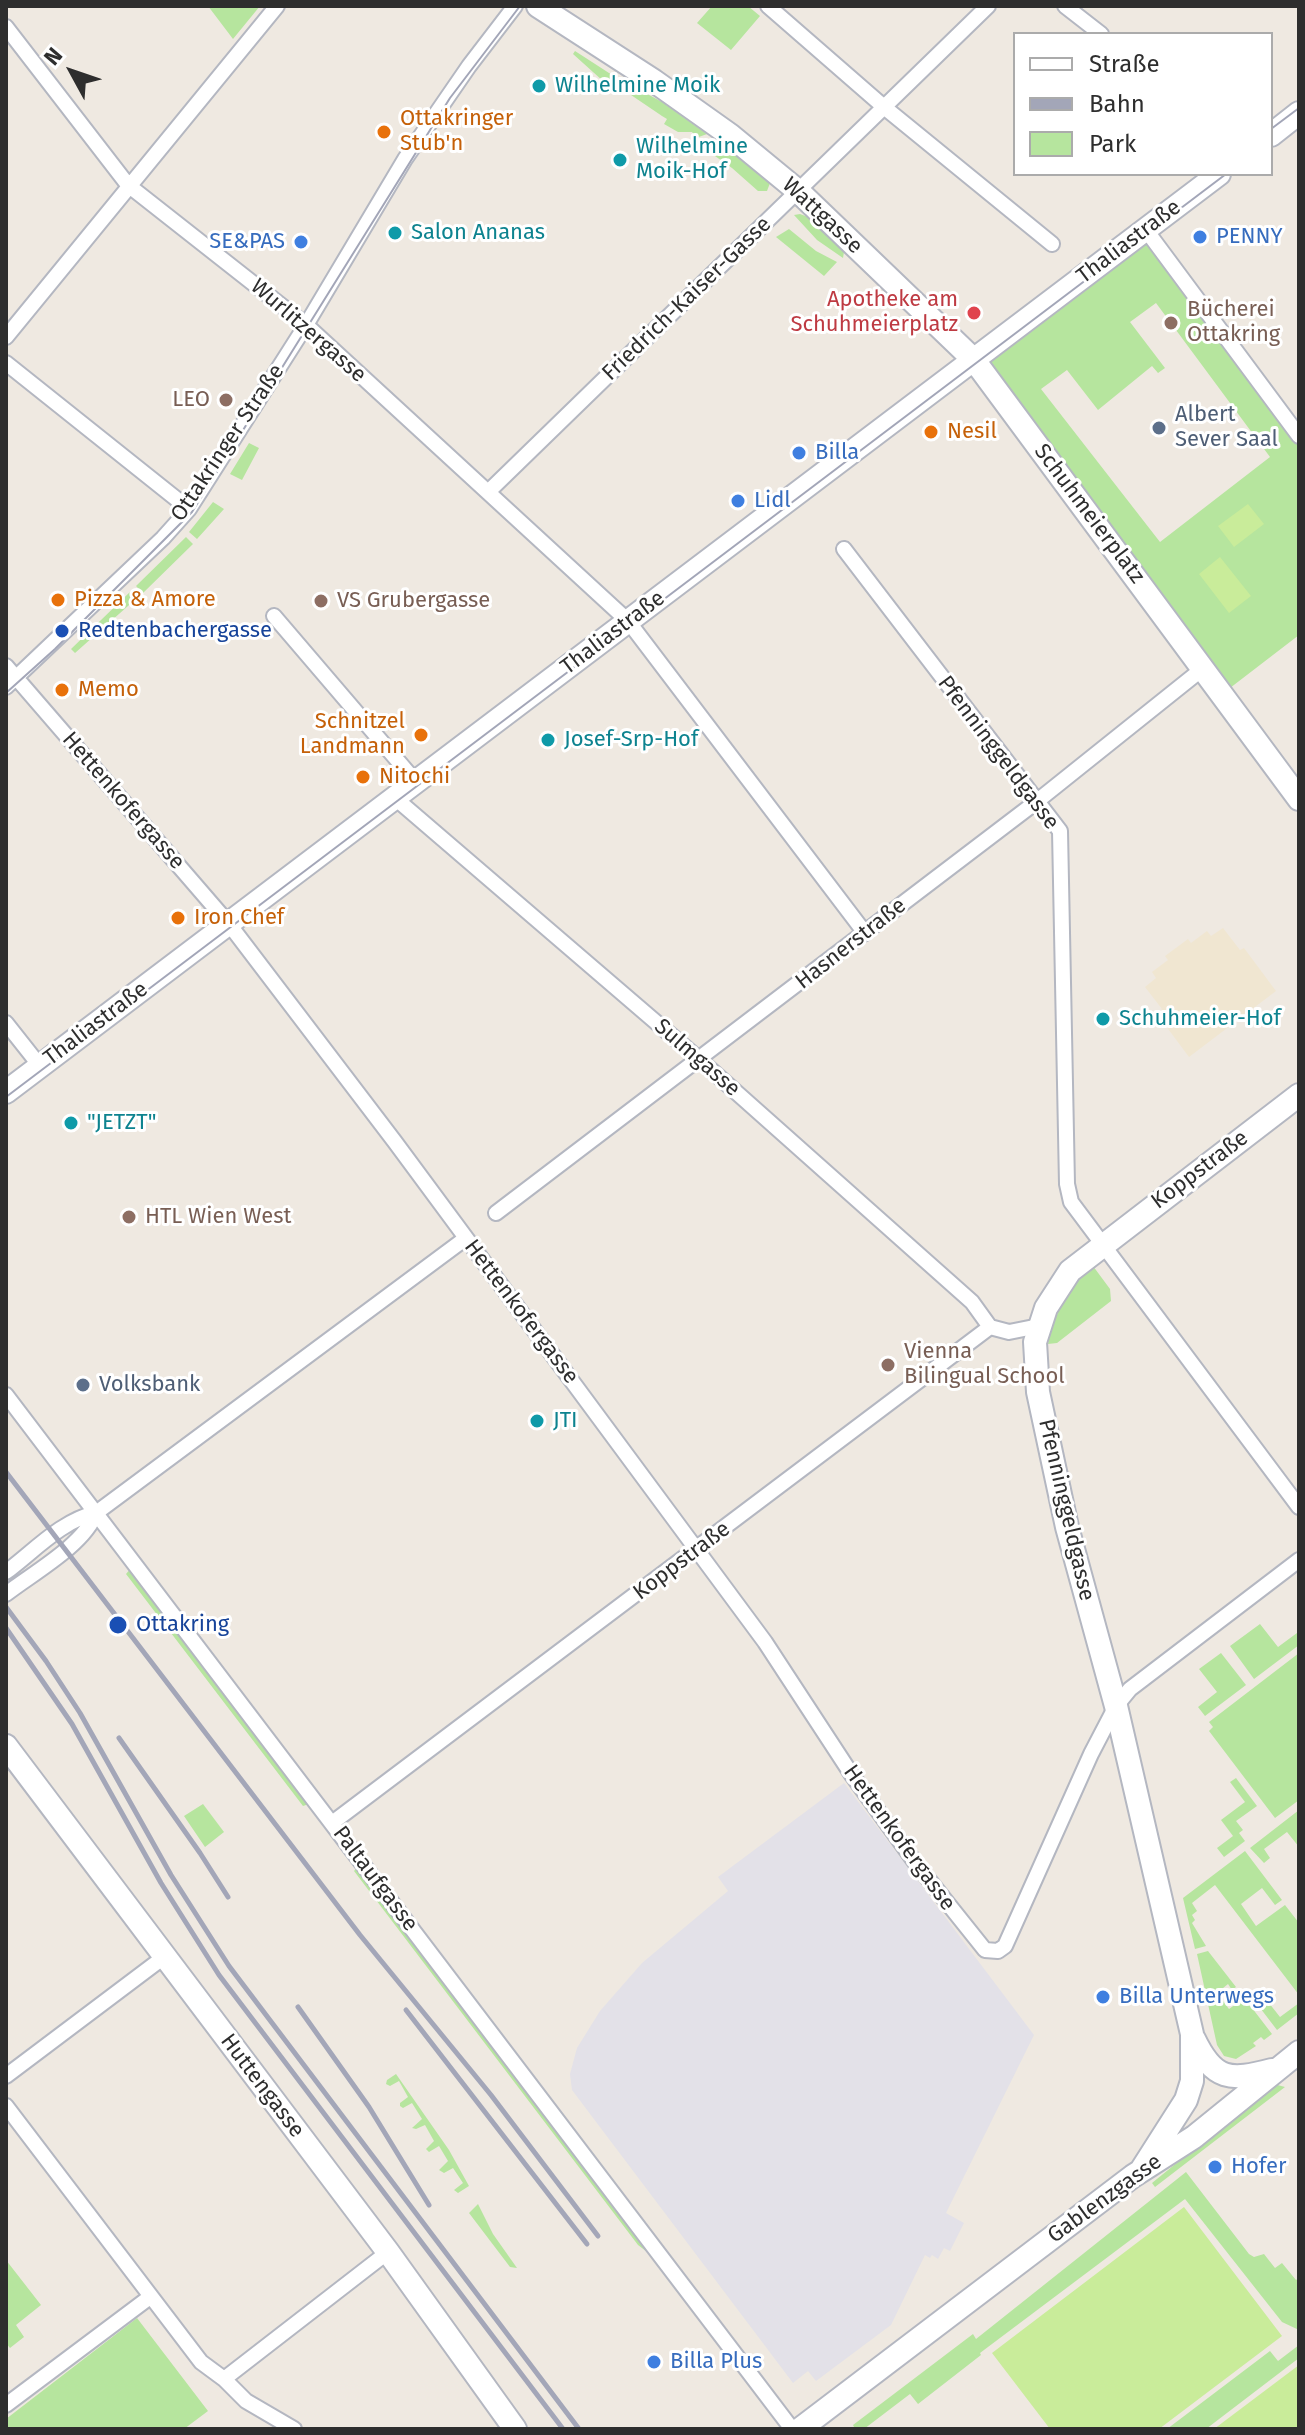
<!DOCTYPE html>
<html>
<head>
<meta charset="utf-8">
<style>
  body { margin:0 }
  #map { position:relative; width:1305px; height:2435px; overflow:hidden; background:#efe9e1; font-family:"Fira Sans",sans-serif }
  canvas { display:block }
  .frame { position:absolute; inset:0; border:8px solid #2e2e2e; pointer-events:none }
  .legend { position:absolute; left:1013px; top:32px; width:260px; height:144px; box-sizing:border-box; background:#fff; border:2px solid #ababab; margin:0; padding:10px 14px; list-style:none; font-size:24px; color:#2e2e2e }
  .legend li { display:flex; align-items:center; gap:16px; height:40px }
  .legend b { width:40px; border:2px solid #ababab }
  .north { position:absolute; left:32px; top:32px; width:80px; height:80px; -webkit-text-stroke:6px #fff; paint-order:stroke; rotate:310deg; font-size:22px; font-weight:700; line-height:32px; text-align:center; color:#2e2e2e }
  .north::after { content:''; display:block; margin:auto; width:28px; height:36px; background:#2e2e2e; clip-path:polygon(50% 0,100% 100%,50% 72%,0 100%) }
</style>
</head>
<body>
<div id="map">
<canvas width="1305" height="2435"></canvas>
<div class="frame"></div>
<ul class="legend">
<li><b style="height:10px;background:#fff"></b>Straße</li>
<li><b style="height:10px;background:#a3a6b8"></b>Bahn</li>
<li><b style="height:22px;background:#b6e59e"></b>Park</li>
</ul>
<div class="north">N</div>
</div>
<script>
const context = document.querySelector('canvas').getContext('2d');
context.lineJoin = 'round';
function fill(path, color) { context.fillStyle = color; context.fill(path, 'evenodd'); }
function strokePath(path, color, width, dash) { context.strokeStyle = color; context.lineWidth = width; context.lineCap = dash ? 'butt' : 'round'; context.setLineDash(dash || []); context.stroke(path); }
function write(font, color, halo, rows, align = 'center') {
  context.font = font + ' "Fira Sans",sans-serif'; context.lineWidth = 6; context.setLineDash([]); context.textBaseline = 'middle'; context.strokeStyle = halo; context.fillStyle = color; for (const [text, x, y, turn = 0] of rows) {
    context.save(); context.translate(x, y); context.rotate((+turn || 0) * Math.PI / 180); context.textAlign = isNaN(turn) ? turn : align; if (halo) context.strokeText(text, 0, 0); context.fillText(text, 0, 0); context.restore();
  }
}
fill(new Path2D(`
  M 844,1783 L 1034,2035 L 946,2213 L 964,2223 L 950,2251 L 944,2248 L 938,2259 L 932,2255 L 930,2258 L 925,2255 L 891,2325 L 816,2381 L 808,2371 L 793,2383 L 572,2090 L 570,2074 L 577,2048 L 600,2011 L 642,1963 L 728,1891 L 718,1877 Z`), '#e3e1e8');
fill(new Path2D(`
  M 1223,928 L 1240,950 L 1244,948 L 1276,991 L 1189,1057 L 1157,1014 L 1162,1009 L 1145,987 L 1156,978 L 1152,972 L 1168,960 L 1165,956 L 1188,939 L 1191,943 L 1207,931 L 1211,936 Z`), '#f0e6d1');
fill(new Path2D(`
  M 208,6 L 260,6 L 233,39 Z
  M 712,6 L 748,6 L 760,16 L 731,50 L 697,23 Z
  M 575,51 L 609,73 L 662,102 L 707,134 L 696,138 L 692,132 L 678,132 L 664,124 L 667,119 L 662,116 L 606,78 L 603,81 L 573,54 Z
  M 722,147 L 739,154 L 770,183 L 767,191 L 758,191 L 732,168 L 705,149 Z
  M 800,214 L 808,217 L 844,252 L 843,258 L 817,240 L 794,215 Z
  M 789,229 L 816,251 L 837,262 L 824,276 L 776,237 Z
  M 1146,230 L 1299,436 L 1299,635 L 1230,688 L 974,360 ZM 1156,303 L 1270,457 L 1160,542 L 1041,389 L 1067,370 L 1098,410 L 1152,366 L 1158,373 L 1165,368 L 1130,322 Z
  M 249,443 L 259,448 L 242,480 L 230,474 Z
  M 213,502 L 224,509 L 197,539 L 189,532 Z
  M 186,537 L 193,544 L 143,593 L 136,586 Z
  M 131,591 L 137,598 L 75,653 L 71,649 Z
  M 1093,1266 L 1110,1289 L 1111,1301 L 1057,1343 L 1048,1344 C 1054,1314 1069,1286 1093,1266 Z
  M 132,1567 L 309,1802 L 306,1805 L 303,1806 L 126,1574 Z
  M 1260,1624 L 1278,1647 L 1297,1633 L 1299,1645 L 1254,1679 L 1230,1646 Z
  M 1221,1653 L 1246,1685 L 1205,1716 L 1198,1707 L 1217,1692 L 1199,1669 Z
  M 1299,1653 L 1299,1800 L 1275,1818 L 1209,1731 L 1213,1727 L 1209,1722 Z
  M 1236,1778 L 1257,1806 L 1236,1821 L 1243,1830 L 1239,1833 L 1245,1841 L 1224,1857 L 1217,1848 L 1233,1836 L 1221,1820 L 1245,1802 L 1230,1782 Z
  M 203,1804 L 224,1832 L 205,1847 L 184,1816 Z
  M 1299,1810 L 1299,1847 L 1287,1832 L 1264,1849 L 1270,1858 L 1264,1863 L 1250,1848 Z
  M 1245,1851 L 1282,1900 L 1275,1905 L 1262,1888 L 1241,1904 L 1256,1926 L 1285,1905 L 1299,1923 L 1299,1995 L 1215,1885 L 1192,1903 L 1197,1911 L 1192,1915 L 1195,1920 L 1192,1923 L 1206,1946 L 1195,1949 L 1183,1898 Z
  M 359,1865 L 655,2258 L 638,2245 L 354,1871 Z
  M 1208,1951 L 1236,1987 L 1232,1990 L 1228,1984 L 1217,1993 L 1229,2009 L 1240,2001 L 1236,1994 L 1239,1991 L 1272,2034 L 1264,2040 L 1261,2037 L 1253,2043 L 1256,2046 L 1236,2059 L 1224,2056 L 1217,2045 L 1197,1954 Z
  M 1262,1995 L 1260,1999 L 1265,2006 L 1269,2003 L 1280,2017 L 1299,2003 L 1299,2013 L 1277,2030 L 1254,2000 Z
  M 396,2074 L 449,2150 L 469,2186 L 458,2193 L 454,2190 L 463,2183 L 453,2168 L 444,2173 L 439,2170 L 448,2161 L 439,2146 L 429,2152 L 426,2149 L 434,2141 L 425,2125 L 416,2129 L 412,2128 L 422,2119 L 412,2103 L 403,2108 L 400,2106 L 400,2103 L 408,2097 L 399,2081 L 390,2086 L 386,2084 L 387,2080 Z
  M 1274,2084 L 1285,2087 L 1155,2187 L 1152,2183 Z
  M 1186,2172 L 1249,2254 L 1254,2257 L 1264,2254 L 1275,2268 L 1282,2263 L 1296,2280 L 1299,2278 L 1299,2330 L 1282,2322 L 1185,2199 L 980,2353 L 981,2355 L 918,2404 L 910,2394 L 864,2429 L 855,2429 L 853,2425 L 973,2334 L 976,2339 Z
  M 478,2204 L 493,2234 L 517,2268 L 510,2267 L 469,2213 Z
  M 6,2260 L 41,2305 L 16,2325 L 24,2337 L 10,2348 L 6,2343 Z
  M 137,2318 L 208,2411 L 184,2429 L 6,2429 L 6,2419 Z
  M 1299,2345 L 1299,2358 L 1206,2429 L 1167,2429 L 1270,2351 L 1278,2361 Z`), '#b6e59e');
fill(new Path2D(`
  M 1248,504 L 1264,524 L 1234,547 L 1218,526 Z
  M 1220,557 L 1251,596 L 1229,613 L 1199,574 Z
  M 1184,2207 L 1282,2336 L 1159,2429 L 1050,2429 L 992,2353 Z
  M 1299,2365 L 1299,2429 L 1214,2429 Z`), '#c9ec9a');
const street = new Path2D(`
  M 768,6 L 884,107 L 1052,244
  M 1065,6 L 1101,34
  M 6,27 L 128,185 L 306,325 L 628,621 L 865,933
  M 1146,230 L 1299,436
  M 6,337 L 277,6
  M 6,363 L 189,509
  M 488,492 L 988,6
  M 844,549 L 1060,831 L 1067,1184 L 1071,1202 L 1299,1507
  M 274,616 L 416,782
  M 6,666 L 229,924 L 395,1142 L 765,1642 L 852,1775 L 917,1865 L 985,1950 L 998,1951 L 1005,1946 L 1091,1754 L 1116,1706 L 1130,1689 L 1299,1560
  M 6,687 L 163,538 L 189,509 L 306,325 L 405,159 L 469,66 L 515,6
  M 395,798 L 700,1060 L 972,1302 L 990,1327
  M 6,1023 L 40,1066
  M 496,1213 L 1036,802 L 1201,670
  M 6,1395 L 792,2429
  M 6,1572 C 33,1552 62,1520 96,1513 L 466,1238
  M 6,1594 C 33,1573 84,1545 96,1513
  M 332,1823 L 990,1327 L 1009,1332 L 1039,1326
  M 6,2076 L 164,1957
  M 6,2106 L 201,2362 L 224,2379 L 246,2401 L 294,2429
  M 224,2379 L 388,2252
  M 6,2405 L 150,2297`);
const secondary = new Path2D(`
  M 538,6 L 654,81 L 730,135 L 798,191 L 974,360 L 1299,799
  M 1271,135 L 1299,113
  M 6,1092 L 1219,174
  M 6,1746 L 388,2252 L 515,2429
  M 1194,2039 C 1214,2081 1230,2081 1272,2070
  M 1142,2169 L 1186,2100 L 1192,2081 L 1192,2034 L 1116,1706 L 1067,1527 L 1038,1392 L 1035,1342 L 1046,1308 L 1070,1271 L 1299,1095
  M 800,2429 L 1133,2176 L 1194,2137 L 1299,2052`);
strokePath(street, '#b4b7c1', 18);
strokePath(secondary, '#b4b7c1', 26);
strokePath(street, '#fff', 14);
strokePath(secondary, '#fff', 22);
strokePath(new Path2D(`
  M 1271,129 L 1299,108
  M 6,693 L 55,649 L 192,512 L 450,98 L 520,6
  M 6,1097 L 1226,174`), '#a3a6b8', 2);
strokePath(new Path2D(`
  M 6,1472 L 360,1935 L 491,2095 L 598,2236
  M 6,1607 L 46,1661 L 80,1713 L 171,1875 L 229,1966 L 579,2429
  M 6,1628 L 72,1724 L 161,1883 L 219,1975 L 563,2429
  M 119,1738 L 200,1853 L 228,1897
  M 298,2007 L 369,2107 L 429,2205
  M 406,2010 L 587,2244`), '#a3a6b8', 5);
for (const [x, y, r, color] of [
  [539,86,8,"#0f9aa8"],
  [384,132,8,"#e8710a"],
  [620,160,8,"#0f9aa8"],
  [395,233,8,"#0f9aa8"],
  [1200,237,8,"#3f7fe0"],
  [301,242,8,"#3f7fe0"],
  [974,313,8,"#e0444e"],
  [1171,323,8,"#8d6e63"],
  [226,400,8,"#8d6e63"],
  [1159,428,8,"#5c6f8a"],
  [931,432,8,"#e8710a"],
  [799,453,8,"#3f7fe0"],
  [738,501,8,"#3f7fe0"],
  [58,600,8,"#e8710a"],
  [321,601,8,"#8d6e63"],
  [62,631,8,"#1a4fb4"],
  [62,690,8,"#e8710a"],
  [421,735,8,"#e8710a"],
  [548,740,8,"#0f9aa8"],
  [363,777,8,"#e8710a"],
  [178,918,8,"#e8710a"],
  [1103,1019,8,"#0f9aa8"],
  [71,1123,8,"#0f9aa8"],
  [129,1217,8,"#8d6e63"],
  [888,1365,8,"#8d6e63"],
  [83,1385,8,"#5c6f8a"],
  [537,1421,8,"#0f9aa8"],
  [118,1625,10,"#1a4fb4"],
  [1103,1997,8,"#3f7fe0"],
  [1215,2167,8,"#3f7fe0"],
  [654,2362,8,"#3f7fe0"]
]) { const dot = new Path2D(); dot.arc(x, y, r, 0, 2 * Math.PI); context.fillStyle = color; context.fill(dot); strokePath(dot, '#fff', 3); }
write('22px', '#0d838f', '#fff', [
  ["Wilhelmine Moik",555,86],
  ["Wilhelmine",636,147],
  ["Moik-Hof",636,172],
  ["Salon Ananas",411,233],
  ["Josef-Srp-Hof",564,740],
  ["Schuhmeier-Hof",1119,1019],
  ["\"JETZT\"",87,1123],
  ["JTI",553,1421]
], 'left');
write('22px', '#c56008', '#fff', [
  ["Ottakringer",400,119],
  ["Stub'n",400,144],
  ["Nesil",947,432],
  ["Pizza & Amore",74,600],
  ["Memo",78,690],
  ["Schnitzel",405,722,"right"],
  ["Landmann",405,747,"right"],
  ["Nitochi",379,777],
  ["Iron Chef",194,918]
], 'left');
write('22px', '#2e2e2e', '#fff', [
  ["Wattgasse",822,216,43],
  ["Thaliastraße",1129,242,-37],
  ["Friedrich-Kaiser-Gasse",687,299,-44],
  ["Wurlitzergasse",308,331,41],
  ["Ottakringer Straße",228,443,-56],
  ["Schuhmeierplatz",1089,514,53],
  ["Thaliastraße",613,633,-37],
  ["Pfenninggeldgasse",998,753,53],
  ["Hettenkofergasse",123,801,49],
  ["Hasnerstraße",851,944,-38],
  ["Thaliastraße",96,1024,-37],
  ["Sulmgasse",697,1058,41],
  ["Koppstraße",1200,1170,-37],
  ["Hettenkofergasse",521,1312,53],
  ["Pfenninggeldgasse",1066,1510,77],
  ["Koppstraße",682,1561,-37],
  ["Hettenkofergasse",899,1838,54],
  ["Paltaufgasse",375,1879,53],
  ["Huttengasse",262,2086,53],
  ["Gablenzgasse",1105,2199,-36]
]);
write('22px', '#366cbe', '#fff', [
  ["PENNY",1216,237],
  ["SE&PAS",285,242,"right"],
  ["Billa",815,453],
  ["Lidl",754,501],
  ["Billa Unterwegs",1119,1997],
  ["Hofer",1231,2167],
  ["Billa Plus",670,2362]
], 'left');
write('22px', '#be3a42', '#fff', [
  ["Apotheke am",958,300],
  ["Schuhmeierplatz",958,325]
], 'right');
write('22px', '#785e54', '#fff', [
  ["Bücherei",1187,310],
  ["Ottakring",1187,335],
  ["LEO",210,400,"right"],
  ["VS Grubergasse",337,601],
  ["HTL Wien West",145,1217],
  ["Vienna",904,1352],
  ["Bilingual School",904,1377]
], 'left');
write('22px', '#4e5e75', '#fff', [
  ["Albert",1175,415],
  ["Sever Saal",1175,440],
  ["Volksbank",99,1385]
], 'left');
write('22px', '#164399', '#fff', [
  ["Redtenbachergasse",78,631],
  ["Ottakring",136,1625]
], 'left');
</script>
</body>
</html>
